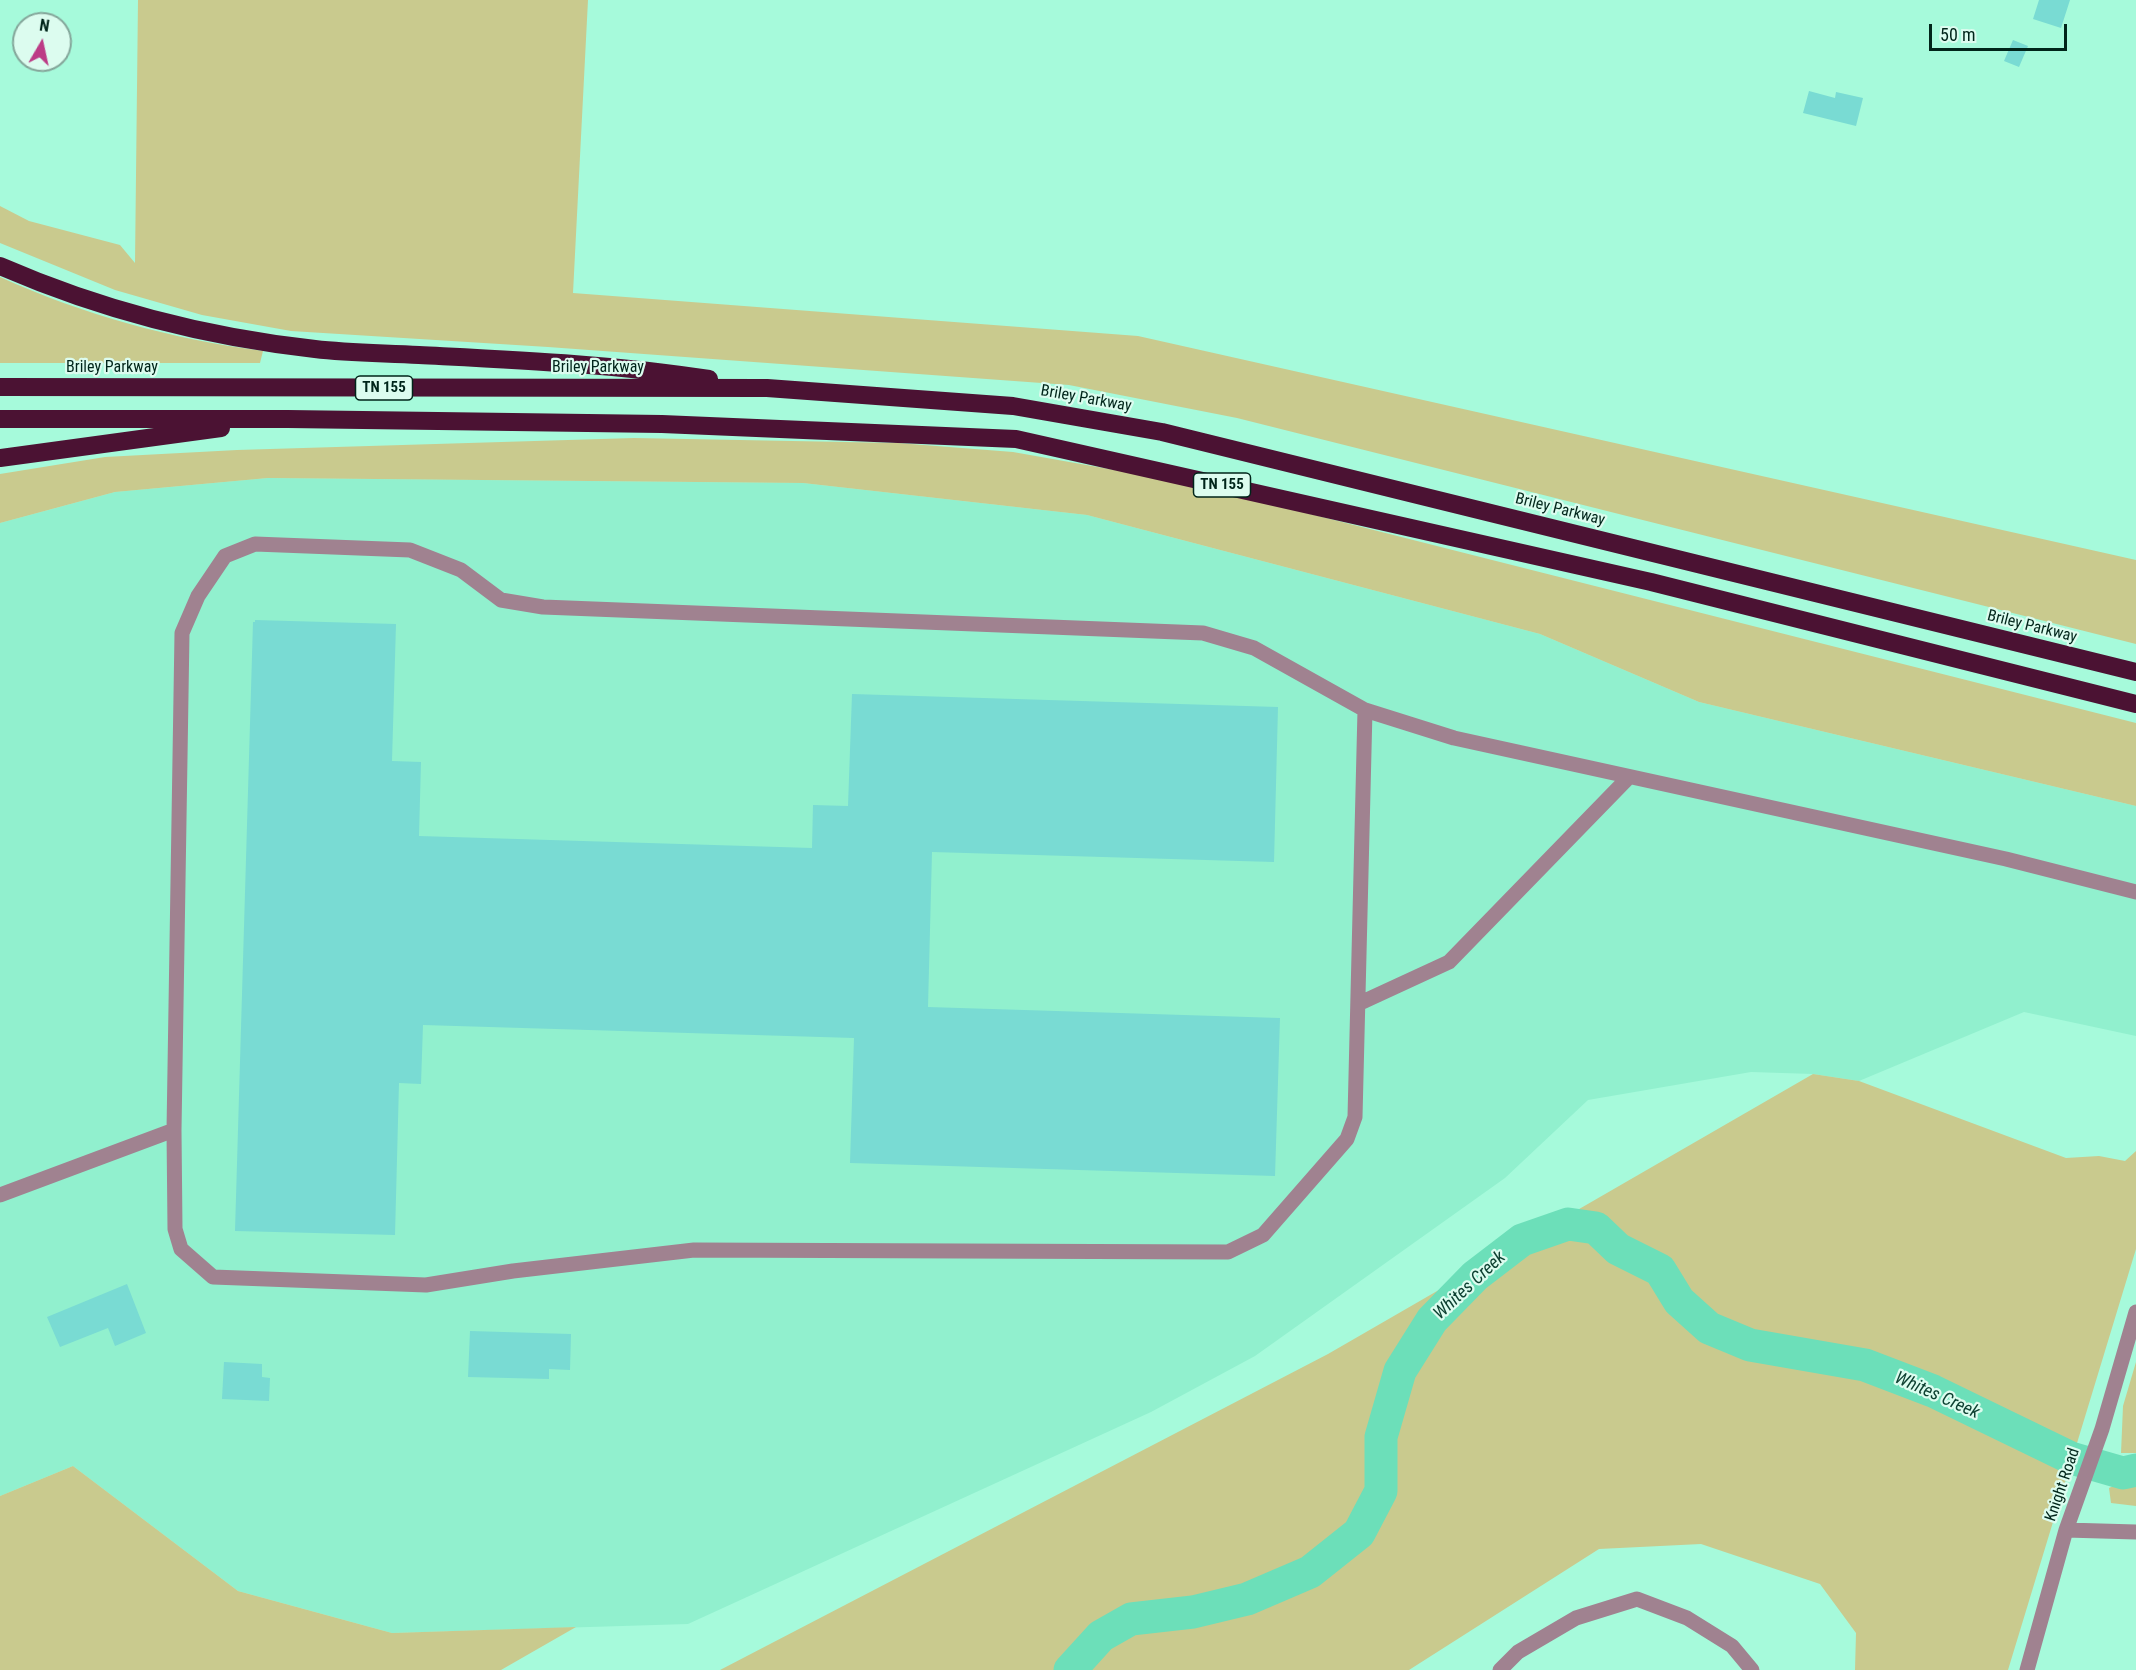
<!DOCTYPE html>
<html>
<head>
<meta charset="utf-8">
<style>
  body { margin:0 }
  #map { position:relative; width:2136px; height:1670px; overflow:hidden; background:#a6fadb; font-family:"Roboto Condensed",sans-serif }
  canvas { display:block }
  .north { position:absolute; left:12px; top:12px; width:60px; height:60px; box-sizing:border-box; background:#dcfcef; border:2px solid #84a69a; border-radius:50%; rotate:9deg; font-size:16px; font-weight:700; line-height:24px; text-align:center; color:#00251a }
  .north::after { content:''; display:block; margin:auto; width:21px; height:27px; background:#bc3c86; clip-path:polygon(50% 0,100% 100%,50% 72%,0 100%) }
  .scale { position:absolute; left:1929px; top:24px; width:138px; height:27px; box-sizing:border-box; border:3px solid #00251a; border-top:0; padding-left:8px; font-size:18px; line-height:21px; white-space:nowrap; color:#00251a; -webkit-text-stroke:4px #dcfcef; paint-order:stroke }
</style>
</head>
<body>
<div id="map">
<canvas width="2136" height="1670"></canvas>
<div class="north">N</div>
<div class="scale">50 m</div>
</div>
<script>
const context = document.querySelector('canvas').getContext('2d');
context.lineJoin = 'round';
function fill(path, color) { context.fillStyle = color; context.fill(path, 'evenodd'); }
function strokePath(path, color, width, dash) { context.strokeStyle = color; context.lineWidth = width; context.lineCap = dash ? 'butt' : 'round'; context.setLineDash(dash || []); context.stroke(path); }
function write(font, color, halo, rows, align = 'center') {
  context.font = font + ' "Roboto Condensed",sans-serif'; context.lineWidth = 4.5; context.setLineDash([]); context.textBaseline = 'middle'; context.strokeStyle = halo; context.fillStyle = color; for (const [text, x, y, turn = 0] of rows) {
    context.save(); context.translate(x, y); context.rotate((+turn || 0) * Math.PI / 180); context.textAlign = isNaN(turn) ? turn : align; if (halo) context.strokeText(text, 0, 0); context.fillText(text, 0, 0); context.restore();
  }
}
fill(new Path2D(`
  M 268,478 L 803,483 L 1087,515 L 1540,634 L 1699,702 L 2136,806 L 2136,1036 L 2024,1012 L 1859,1081 L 1813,1074 L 1751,1072 L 1588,1100 L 1505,1178 L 1255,1356 L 1151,1412 L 688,1624 L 392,1633 L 238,1591 L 73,1466 L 0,1496 L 0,523 L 115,492 Z`), '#91f0ce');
fill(new Path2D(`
  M 138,0 L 588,0 L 573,293 L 1138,336 L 2136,560 L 2136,644 L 1237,418 L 1069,385 L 548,347 L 291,331 L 202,315 L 115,290 L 0,243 L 0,206 L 29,221 L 120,245 L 135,263 Z
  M 0,277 C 84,315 172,339 263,351 L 260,363 L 0,363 Z
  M 634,438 L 898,443 L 1013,452 L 1188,483 L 2136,723 L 2136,806 L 1699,702 L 1540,634 L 1087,515 L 803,483 L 268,478 L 115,492 L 0,523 L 0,474 L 105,457 L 237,450 Z
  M 1813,1074 L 1859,1081 L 2066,1158 L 2099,1156 L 2125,1161 L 2136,1151 L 2136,1249 L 2008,1670 L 1855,1670 L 1856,1633 L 1820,1584 L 1701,1544 L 1599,1549 L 1409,1670 L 720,1670 L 1328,1354 Z
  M 2136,1362 L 2136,1453 L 2121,1453 L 2123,1406 Z
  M 73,1466 L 238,1591 L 392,1633 L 576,1627 L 501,1670 L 0,1670 L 0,1496 Z
  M 2136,1476 L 2136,1506 L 2111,1503 L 2109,1488 Z`), '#c9ca8e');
strokePath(new Path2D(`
  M 1070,1670 L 1101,1636 L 1131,1619 L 1193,1612 L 1247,1599 L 1310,1572 L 1359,1533 L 1381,1491 L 1381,1437 L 1400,1371 L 1432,1320 L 1475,1276 L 1522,1240 L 1568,1224 L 1596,1228 L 1618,1249 L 1660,1270 L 1679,1301 L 1709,1328 L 1750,1345 L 1865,1365 L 1933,1391 L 2071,1458 L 2123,1473 L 2136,1470`), '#6cdfb9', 33);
fill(new Path2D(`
  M 2039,0 L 2070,0 L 2061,28 L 2033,19 Z
  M 2013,40 L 2028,46 L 2019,67 L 2004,61 Z
  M 1809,91 L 1835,98 L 1836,92 L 1863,98 L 1856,126 L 1803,113 Z
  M 255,620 L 396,624 L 392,761 L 421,762 L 419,836 L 812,848 L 813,805 L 848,806 L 852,694 L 1278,707 L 1274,862 L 932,852 L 928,1007 L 1280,1018 L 1275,1176 L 850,1163 L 854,1038 L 423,1025 L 421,1084 L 399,1083 L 395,1235 L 235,1231 L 253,622 L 255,622 Z
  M 127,1284 L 146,1333 L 115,1346 L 108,1328 L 60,1347 L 47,1317 Z
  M 470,1331 L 571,1334 L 570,1370 L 549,1369 L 549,1379 L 468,1377 Z
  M 224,1362 L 262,1364 L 262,1377 L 270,1378 L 269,1401 L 222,1399 Z`), '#79dbd3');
strokePath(new Path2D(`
  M 1358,1004 L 1449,962 L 1629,777
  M 174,1130 L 182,633 L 198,596 L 225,556 L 255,544 L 410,550 L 461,570 L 501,600 L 543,607 L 1203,633 L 1254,648 L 1365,710 L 1454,738 L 2006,859 L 2136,892
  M 0,1195 L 174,1130 L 175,1229 L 181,1249 L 213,1277 L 426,1285 L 513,1271 L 694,1250 L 1228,1252 L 1263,1235 L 1347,1139 L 1355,1117 L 1365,710
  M 2066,1530 L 2136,1532
  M 1500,1670 L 1518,1652 L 1576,1618 L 1637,1599 L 1687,1618 L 1732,1646 L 1752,1670
  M 2027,1670 L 2066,1530 L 2102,1429 L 2136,1312`), '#a08290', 15);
strokePath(new Path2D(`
  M 0,266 C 101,310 206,337 315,349 C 349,353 385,353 419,355 C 516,360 613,364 709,379
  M 0,387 L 767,388 L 1013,406 L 1162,432 L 2136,672
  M 0,419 L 288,419 L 662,424 L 1016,439 L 1651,582 L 2136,704
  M 0,458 L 221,428`), '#4b1233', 18);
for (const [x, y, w] of [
  [384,388,57],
  [1222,485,57]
]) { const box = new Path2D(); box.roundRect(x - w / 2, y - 12, w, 24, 4.5); context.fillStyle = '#dcfcef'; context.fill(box); strokePath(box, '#00251a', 1.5); }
write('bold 15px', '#00251a', null, [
  ["TN 155",384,388],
  ["TN 155",1222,485]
]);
write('16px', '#00251a', '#dcfcef', [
  ["Briley Parkway",112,368],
  ["Briley Parkway",598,368],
  ["Briley Parkway",1086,399,10],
  ["Briley Parkway",1560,510,14],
  ["Briley Parkway",2032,627,14],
  ["Knight Road",2063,1485,-71]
]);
write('italic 18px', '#0e4132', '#dcfcef', [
  ["Whites Creek",1470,1286,-43],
  ["Whites Creek",1937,1396,24]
]);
</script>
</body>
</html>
